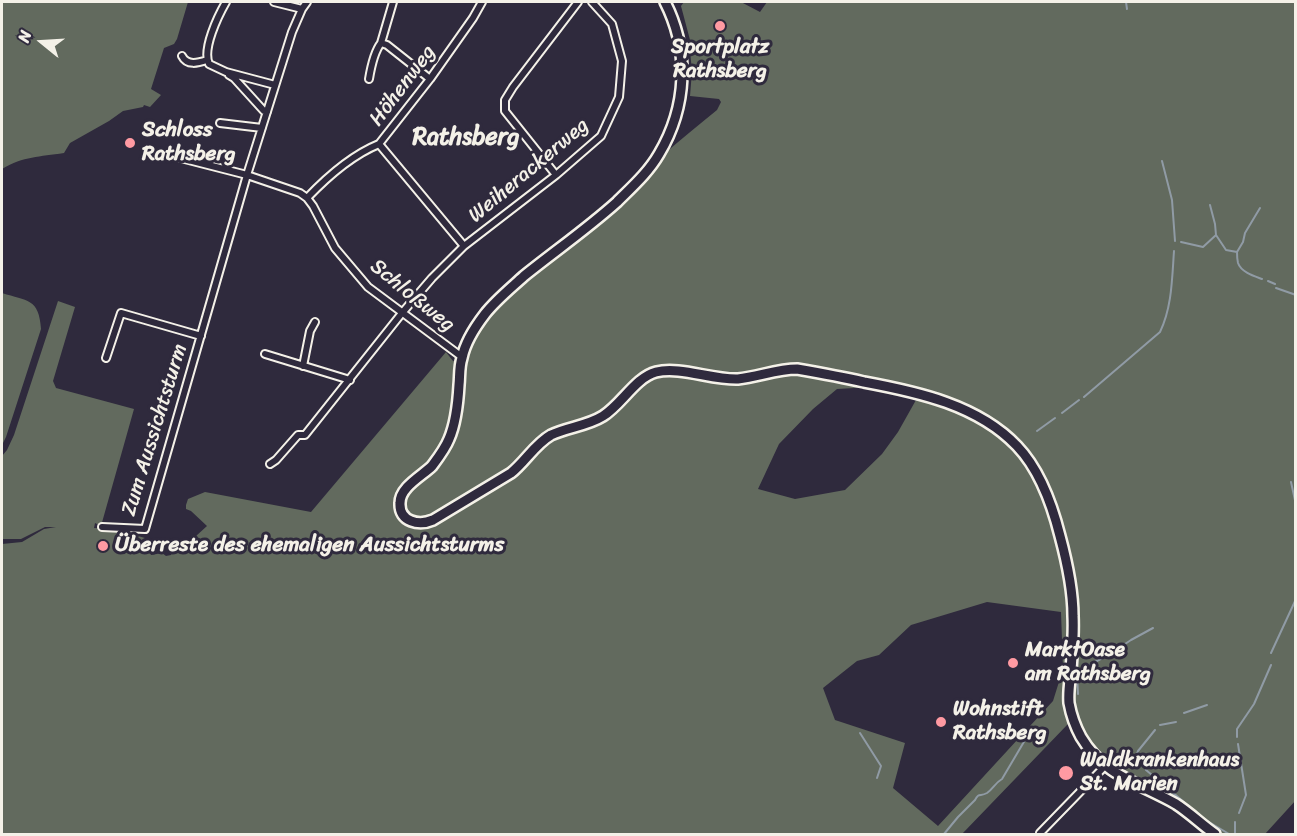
<!DOCTYPE html>
<html>
<head>
<meta charset="utf-8">
<style>
  body { margin:0 }
  #map { position:relative; width:1297px; height:836px; overflow:hidden; background:#2f2a3d; font-family:Sriracha,sans-serif }
  canvas { display:block }
  .frame { position:absolute; inset:0; border:3px solid #f4f1e8; pointer-events:none }
  .north { position:absolute; left:12px; top:12px; width:60px; height:60px; -webkit-text-stroke:4px #2f2a3d; paint-order:stroke; rotate:288deg; font-size:16px; font-weight:700; line-height:24px; text-align:center; color:#f4f1e8 }
  .north::after { content:''; display:block; margin:auto; width:21px; height:27px; background:#f4f1e8; clip-path:polygon(50% 0,100% 100%,50% 72%,0 100%) }
</style>
</head>
<body>
<div id="map">
<canvas width="1297" height="836"></canvas>
<div class="frame"></div>
<div class="north">N</div>
</div>
<script>
const context = document.querySelector('canvas').getContext('2d');
context.lineJoin = 'round';
function fill(path, color) { context.fillStyle = color; context.fill(path, 'evenodd'); }
function strokePath(path, color, width, dash) { context.strokeStyle = color; context.lineWidth = width; context.lineCap = dash ? 'butt' : 'round'; context.setLineDash(dash || []); context.stroke(path); }
function write(font, color, halo, rows, align = 'center') {
  context.font = font + ' Sriracha,sans-serif'; context.lineWidth = 6; context.setLineDash([]); context.textBaseline = 'middle'; context.strokeStyle = halo; context.fillStyle = color; for (const [text, x, y, turn = 0] of rows) {
    context.save(); context.translate(x, y); context.rotate((+turn || 0) * Math.PI / 180); context.textAlign = isNaN(turn) ? turn : align; if (halo) context.strokeText(text, 0, 0); context.fillText(text, 0, 0); context.restore();
  }
}
fill(new Path2D(`
  M 2,2 L 188,2 L 177,39 L 174,44 L 164,48 L 151,89 L 161,95 L 150,107 L 144,105 L 143,107 L 123,111 L 109,121 L 70,143 L 64,153 C 39,157 24,156 2,169 Z
  M 684,2 L 741,2 L 760,12 L 767,2 L 1295,2 L 1296,800 L 1265,834 L 1209,834 L 1185,815 L 1169,805 L 1141,791 L 1078,738 L 1068,724 L 962,834 L 2,834 L 2,544 L 22,542 L 44,529 L 56,527 L 45,527 L 21,539 L 2,539 L 2,456 L 7,450 L 14,435 L 58,301 L 75,307 L 53,381 L 56,388 L 134,409 L 101,526 L 95,523 L 94,528 L 113,529 L 145,538 L 151,555 L 162,553 L 166,556 L 171,555 L 173,551 L 185,546 L 207,526 L 191,511 L 186,509 L 186,505 L 188,499 L 205,492 L 311,512 L 446,352 L 453,361 L 466,360 C 484,310 529,279 567,244 C 599,214 631,183 664,154 C 681,139 699,125 717,110 L 721,102 L 719,99 L 690,96 L 692,71 L 689,41 L 710,48 L 690,40 L 681,6 ZM 872,387 L 915,397 L 916,400 L 898,432 L 882,454 L 845,490 L 795,499 L 758,489 L 779,444 L 813,409 L 837,389 ZM 987,602 L 1061,612 L 1063,669 L 1053,701 L 938,826 L 893,788 L 905,743 L 835,720 L 823,688 L 857,661 L 879,655 L 911,625 Z
  M 2,293 C 27,301 39,298 41,329 L 6,437 L 2,445 Z`), '#626a5e');
strokePath(new Path2D(`
  M 1126,2 L 1127,9
  M 1162,161 L 1172,200 L 1175,241
  M 1210,205 L 1215,224 L 1216,235
  M 1181,242 L 1203,247 L 1216,235 L 1226,250 L 1237,252 C 1237,256 1237,259 1238,263 C 1241,272 1254,276 1262,279
  M 1237,252 L 1243,242 L 1245,233 L 1260,208
  M 1268,281 L 1275,284
  M 1276,288 L 1296,295
  M 1084,397 L 1160,332 C 1172,307 1172,279 1174,251
  M 1062,413 L 1079,400
  M 1037,431 L 1055,418
  M 1291,482 L 1296,505
  M 1116,650 L 1131,640 L 1153,628
  M 1271,653 L 1296,599
  M 1078,694 L 1077,675 L 1078,671 L 1110,654
  M 1184,713 L 1207,705
  M 1160,725 L 1176,722
  M 860,733 L 881,766 L 877,778
  M 1237,737 L 1237,729 L 1254,704 L 1271,665
  M 1238,744 L 1246,795 L 1239,813
  M 1133,764 L 1138,751 L 1155,730
  M 1146,770 L 1204,819 L 1229,834
  M 944,834 L 958,817 L 975,800 C 979,792 980,797 987,793 C 993,789 995,783 1002,779 L 1028,735
  M 1235,834 L 1235,822`), '#909ba5', 2);
const street = new Path2D(`
  M 226,2 C 218,16 202,49 209,64 L 226,72 L 275,85
  M 274,2 L 302,9
  M 393,2 L 381,43 L 387,45 L 430,79
  M 182,56 C 187,66 198,63 207,60
  M 229,75 L 234,78 L 264,111 L 267,112
  M 369,79 C 371,67 374,52 381,43
  M 220,123 L 262,128
  M 379,144 L 464,246
  M 169,155 L 247,175 L 300,193 L 307,198 L 313,206 L 335,248 L 368,287 L 462,357
  M 556,175 L 505,111 L 505,100 L 513,87 L 578,2
  M 307,198 C 327,177 352,155 379,144 L 430,79 L 473,18 L 482,2
  M 265,354 L 350,380
  M 106,358 L 121,313 L 201,336
  M 303,366 L 310,331 L 315,322
  M 270,464 L 276,460 L 298,435 L 305,435 L 402,313 L 432,278 L 464,246 L 556,175 L 601,136 L 619,97 L 622,61 L 612,24 L 592,2
  M 102,527 L 145,529 L 247,175 L 292,32 L 302,9 L 307,2
  M 1040,833 L 1105,766`);
const secondary = new Path2D(`
  M 665,2 C 690,51 687,107 659,154 C 648,173 632,187 617,202 C 587,229 555,251 524,276 C 511,288 496,300 485,314 C 475,327 465,343 462,358 C 459,367 460,376 459,385 C 458,403 456,423 449,439 C 445,449 438,458 432,466 C 422,476 400,487 400,503 C 399,522 419,526 433,520 L 511,473 C 525,462 535,444 551,435 C 568,427 587,426 603,416 C 621,405 636,377 656,372 C 680,366 712,380 738,379 C 758,377 777,369 797,369 C 820,373 842,377 864,382 C 918,392 978,405 1017,446 C 1040,470 1052,504 1060,536 C 1067,562 1073,589 1073,616 C 1074,635 1072,653 1071,671 C 1070,681 1068,692 1069,703 C 1071,714 1075,726 1081,737 C 1104,776 1139,783 1176,804 C 1190,813 1202,825 1215,834`);
strokePath(street, '#f4f1e8', 10);
strokePath(secondary, '#f4f1e8', 14);
strokePath(street, '#2f2a3d', 6);
strokePath(secondary, '#2f2a3d', 9);
for (const [x, y, r, color] of [
  [720,26,6,"#ff9aa2"],
  [130,143,6,"#ff9aa2"],
  [103,546,6,"#ff9aa2"],
  [1013,663,6,"#ff9aa2"],
  [941,722,6,"#ff9aa2"],
  [1066,773,8,"#ff9aa2"]
]) { const dot = new Path2D(); dot.arc(x, y, r, 0, 2 * Math.PI); context.fillStyle = color; context.fill(dot); strokePath(dot, '#2f2a3d', 2); }
write('bold 21px', '#f4f1e8', '#2f2a3d', [
  ["Sportplatz",720,48,"center"],
  ["Rathsberg",720,72,"center"],
  ["Schloss",142,131],
  ["Rathsberg",142,155],
  ["Überreste des ehemaligen Aussichtsturms",115,546],
  ["MarktOase",1025,651],
  ["am Rathsberg",1025,675],
  ["Wohnstift",953,710],
  ["Rathsberg",953,734],
  ["Waldkrankenhaus",1080,761],
  ["St. Marien",1080,785]
], 'left');
write('21px', '#f4f1e8', '#2f2a3d', [
  ["Höhenweg",403,86,-53],
  ["Weiherackerweg",529,171,-40],
  ["Schloßweg",412,296,39],
  ["Zum Aussichtsturm",155,430,-73]
]);
write('bold 24px', '#f4f1e8', '#2f2a3d', [
  ["Rathsberg",466,138]
]);
</script>
</body>
</html>
